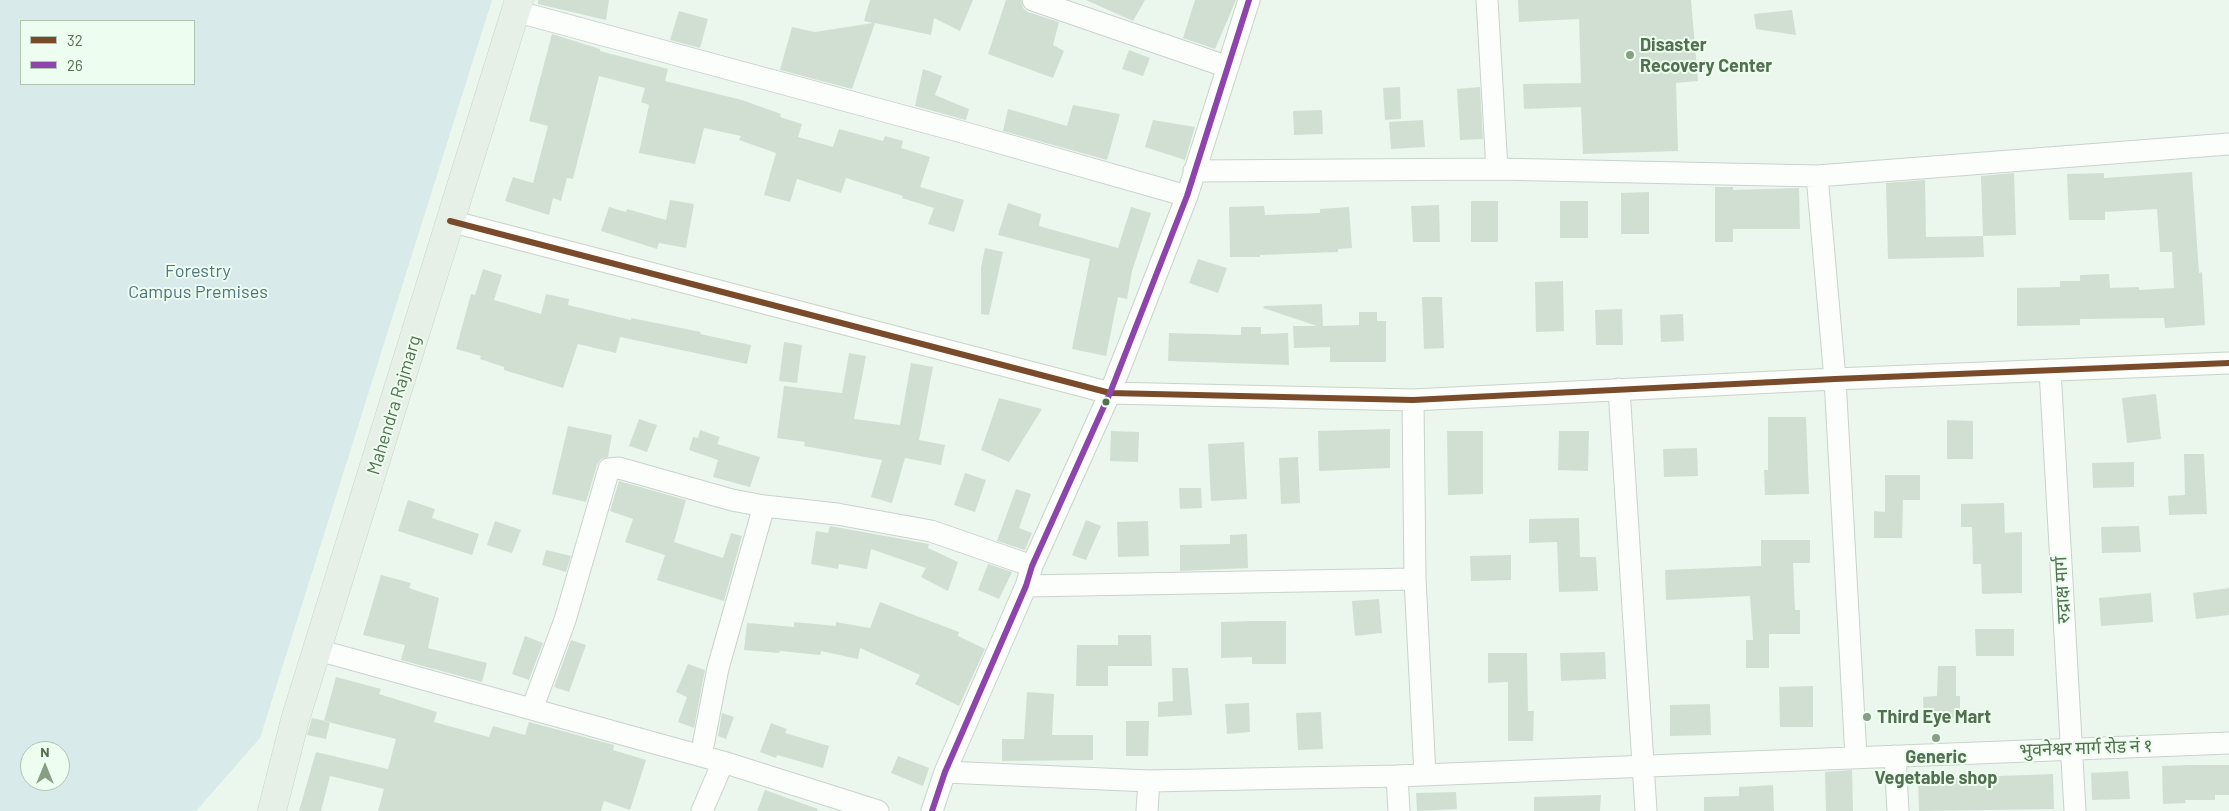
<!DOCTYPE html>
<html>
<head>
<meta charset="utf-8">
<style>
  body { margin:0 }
  #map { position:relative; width:2229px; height:811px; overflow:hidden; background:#ebf6ed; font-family:Barlow,sans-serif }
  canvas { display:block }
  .legend { position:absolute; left:20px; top:20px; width:175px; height:65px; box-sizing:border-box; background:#edfdf0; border:1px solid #afc5b0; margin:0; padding:6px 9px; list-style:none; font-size:15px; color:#52704f }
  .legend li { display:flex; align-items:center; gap:10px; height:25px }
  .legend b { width:25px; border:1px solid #afc5b0 }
  .north { position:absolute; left:20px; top:741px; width:50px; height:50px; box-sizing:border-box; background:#edfdf0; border:1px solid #afc5b0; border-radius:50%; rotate:0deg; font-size:14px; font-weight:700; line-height:20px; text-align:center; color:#52704f }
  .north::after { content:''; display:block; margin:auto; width:18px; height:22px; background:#889f86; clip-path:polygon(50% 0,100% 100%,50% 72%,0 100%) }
</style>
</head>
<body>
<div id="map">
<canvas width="2229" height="811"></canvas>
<ul class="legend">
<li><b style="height:6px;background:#7a4b2a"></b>32</li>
<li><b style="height:6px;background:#8e44ad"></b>26</li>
</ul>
<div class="north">N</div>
</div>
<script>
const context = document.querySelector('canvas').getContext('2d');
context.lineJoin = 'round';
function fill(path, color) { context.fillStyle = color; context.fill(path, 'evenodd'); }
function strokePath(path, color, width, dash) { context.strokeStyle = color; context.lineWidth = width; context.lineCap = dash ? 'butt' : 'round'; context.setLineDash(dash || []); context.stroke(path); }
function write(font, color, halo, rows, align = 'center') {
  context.font = font + ' Barlow,"Noto Sans Devanagari",sans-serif'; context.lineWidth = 4; context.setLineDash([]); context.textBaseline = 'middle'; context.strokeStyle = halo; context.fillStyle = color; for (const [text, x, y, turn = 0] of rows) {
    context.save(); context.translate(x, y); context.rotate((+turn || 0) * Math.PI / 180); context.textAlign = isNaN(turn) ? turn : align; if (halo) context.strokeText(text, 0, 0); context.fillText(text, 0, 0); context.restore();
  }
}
fill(new Path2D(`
  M 0,0 L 492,0 L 260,738 L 196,811 L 0,811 ZM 21,21 L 194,21 L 194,84 L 21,84 ZM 30,751 L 60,751 L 60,781 L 30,781 Z`), '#d8eae9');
fill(new Path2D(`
  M 538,0 L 609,0 L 606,20 L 538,4 Z
  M 870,0 L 973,0 L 960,31 L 934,18 L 931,35 L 875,23 L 852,89 L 780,70 L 792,27 L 815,32 L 873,23 L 864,21 Z
  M 1006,0 L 1021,0 L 1023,8 L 1028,12 L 1059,22 L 1053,45 L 1064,51 L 1053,78 L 988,54 Z
  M 1086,0 L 1145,0 L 1133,21 Z
  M 1195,0 L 1236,0 L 1215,49 L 1183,38 Z
  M 1518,0 L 1691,0 L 1698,81 L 1676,83 L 1678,151 L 1583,154 L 1581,107 L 1524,109 L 1523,84 L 1581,83 L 1579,19 L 1519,22 Z
  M 1792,10 L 1796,35 L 1756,29 L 1754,14 Z
  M 679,11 L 708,19 L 700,48 L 670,40 Z
  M 552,34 L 600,49 L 600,51 L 668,69 L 665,81 L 742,100 L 781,114 L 780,117 L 802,124 L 798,137 L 833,147 L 839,129 L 883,141 L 885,136 L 903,141 L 901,148 L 930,157 L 920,187 L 964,200 L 954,232 L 928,224 L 934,208 L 902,198 L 903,196 L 846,178 L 841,193 L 797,179 L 790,202 L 764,195 L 776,153 L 739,140 L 741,136 L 704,128 L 695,164 L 639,153 L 649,105 L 641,102 L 645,88 L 599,76 L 573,179 L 567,178 L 561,201 L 553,198 L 549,215 L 505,201 L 513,177 L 533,183 L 548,126 L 529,121 Z
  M 1129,50 L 1150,58 L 1143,76 L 1122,69 Z
  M 923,69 L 942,76 L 935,95 L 969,109 L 966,120 L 915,106 Z
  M 1400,87 L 1401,119 L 1385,120 L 1383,88 Z
  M 1480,87 L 1483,139 L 1460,140 L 1457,89 Z
  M 1073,105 L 1120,114 L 1107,160 L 1003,131 L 1008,109 L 1067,126 Z
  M 1322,110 L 1323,134 L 1294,135 L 1293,111 Z
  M 1153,120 L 1195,127 L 1185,160 L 1145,147 Z
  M 1423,120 L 1425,147 L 1391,149 L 1389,122 Z
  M 2192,172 L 2199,273 L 2202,272 L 2205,325 L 2165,328 L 2164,318 L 2080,319 L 2080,325 L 2017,326 L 2017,288 L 2060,287 L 2060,281 L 2080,281 L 2080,275 L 2109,274 L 2110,288 L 2139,287 L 2139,290 L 2174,288 L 2172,252 L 2160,252 L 2157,209 L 2105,212 L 2105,220 L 2069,220 L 2067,174 L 2104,173 L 2104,178 Z
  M 2014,173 L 2016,235 L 1983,236 L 1981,176 Z
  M 1925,180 L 1926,237 L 1983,236 L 1984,257 L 1888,259 L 1886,183 Z
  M 1715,187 L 1733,187 L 1733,190 L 1799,188 L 1800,229 L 1733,229 L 1733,242 L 1715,242 Z
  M 1649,192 L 1649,234 L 1621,234 L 1621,193 Z
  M 670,200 L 694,204 L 686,248 L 659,243 L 657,249 L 601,231 L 609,207 L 626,212 L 627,209 L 666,220 Z
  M 1471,201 L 1498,201 L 1498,242 L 1471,242 Z
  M 1560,201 L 1588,201 L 1588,238 L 1560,238 Z
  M 1008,203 L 1041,214 L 1039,226 L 1118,248 L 1131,207 L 1151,213 L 1132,271 L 1127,299 L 1118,297 L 1106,356 L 1072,349 L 1090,259 L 998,235 Z
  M 1439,205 L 1440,242 L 1413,242 L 1411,206 Z
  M 1264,206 L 1265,215 L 1320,213 L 1320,209 L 1349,207 L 1352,248 L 1338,249 L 1338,252 L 1260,255 L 1260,257 L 1230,257 L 1229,207 Z
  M 985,248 L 1003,252 L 989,315 L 981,314 L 981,268 Z
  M 1198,259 L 1227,268 L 1218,293 L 1189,283 Z
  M 483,269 L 502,275 L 494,300 L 541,314 L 546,294 L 569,299 L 568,305 L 631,320 L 631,318 L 701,332 L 700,334 L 751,345 L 747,364 L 620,337 L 616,353 L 578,344 L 563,388 L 504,370 L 504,367 L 480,359 L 481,356 L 456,349 L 471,294 L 475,295 Z
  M 1563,281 L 1564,331 L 1536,332 L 1535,282 Z
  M 1422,297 L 1442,297 L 1444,348 L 1424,349 Z
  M 1322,304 L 1323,326 L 1359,325 L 1359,312 L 1377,312 L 1377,321 L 1386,321 L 1386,362 L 1330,362 L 1330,347 L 1294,348 L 1293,326 L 1317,326 L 1263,308 L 1264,306 Z
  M 1622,309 L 1623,345 L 1596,345 L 1595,310 Z
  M 1683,314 L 1684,341 L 1661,342 L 1660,315 Z
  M 1241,327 L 1261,327 L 1261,334 L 1288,333 L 1289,365 L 1168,361 L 1169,333 L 1241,335 Z
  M 784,342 L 802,345 L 797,383 L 779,381 Z
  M 849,353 L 866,356 L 854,419 L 900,425 L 911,363 L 933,367 L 919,440 L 945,445 L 941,465 L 905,458 L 892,503 L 871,497 L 882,460 L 804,446 L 805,442 L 777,438 L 784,386 L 842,393 Z
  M 2156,394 L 2161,439 L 2127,443 L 2122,398 Z
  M 999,398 L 1042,409 L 1009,462 L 981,450 Z
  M 1768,417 L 1806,417 L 1809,494 L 1765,495 L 1764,470 L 1768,470 Z
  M 639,419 L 657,425 L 647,452 L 629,446 Z
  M 1947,420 L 1973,421 L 1973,459 L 1947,459 Z
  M 568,426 L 612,435 L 608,457 L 601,459 L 597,465 L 586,502 L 552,494 Z
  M 1390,429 L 1390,468 L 1319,471 L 1318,431 Z
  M 700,430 L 720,437 L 717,444 L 760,457 L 750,487 L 713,477 L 718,460 L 689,450 L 693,437 L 698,438 Z
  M 1111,431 L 1139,432 L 1138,462 L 1110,461 Z
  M 1447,431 L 1483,431 L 1483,494 L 1448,495 Z
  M 1559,431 L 1589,431 L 1588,471 L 1558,470 Z
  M 1244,442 L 1247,499 L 1211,501 L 1208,444 Z
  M 1697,448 L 1698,476 L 1664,477 L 1663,449 Z
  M 2184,454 L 2204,454 L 2207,514 L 2169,515 L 2168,496 L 2185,495 Z
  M 1298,457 L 1300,503 L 1281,504 L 1279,458 Z
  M 2134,462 L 2134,487 L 2093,488 L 2092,463 Z
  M 965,473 L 986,480 L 975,512 L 954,505 Z
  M 1885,475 L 1920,475 L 1920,500 L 1903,500 L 1902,538 L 1874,538 L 1874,511 L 1885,512 Z
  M 619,481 L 686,500 L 674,542 L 723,558 L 731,533 L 742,536 L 724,601 L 657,580 L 665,555 L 625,542 L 633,519 L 610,511 Z
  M 1179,488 L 1201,488 L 1202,508 L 1180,509 Z
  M 1016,489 L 1031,494 L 1019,528 L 1032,533 L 1025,550 L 997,541 Z
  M 408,500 L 435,509 L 432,518 L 479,534 L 472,555 L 398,531 Z
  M 2004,503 L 2005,533 L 2022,532 L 2022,593 L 1982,594 L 1981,564 L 1973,564 L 1972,527 L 1961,527 L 1961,504 Z
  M 1579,518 L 1580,557 L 1596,557 L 1598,591 L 1559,592 L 1557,542 L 1529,543 L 1529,519 Z
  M 1086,520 L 1101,526 L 1086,560 L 1072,555 Z
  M 495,521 L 521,530 L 512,553 L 487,545 Z
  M 1148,521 L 1149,556 L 1118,557 L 1117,522 Z
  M 830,526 L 929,544 L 928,548 L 958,562 L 948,591 L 921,577 L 926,568 L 871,549 L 867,569 L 839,564 L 838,569 L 811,564 L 816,531 L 828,533 Z
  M 2139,526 L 2141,552 L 2102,553 L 2101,527 Z
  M 1247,534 L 1248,568 L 1180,571 L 1180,545 L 1230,544 L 1230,535 Z
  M 1761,540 L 1810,540 L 1810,563 L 1793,563 L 1795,610 L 1800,610 L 1800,634 L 1769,634 L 1769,668 L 1746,668 L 1746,640 L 1753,640 L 1750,596 L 1666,600 L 1665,570 L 1761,566 Z
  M 546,550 L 571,556 L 566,572 L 542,565 Z
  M 1511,555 L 1511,580 L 1471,581 L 1470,556 Z
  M 988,564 L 1012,572 L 999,599 L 978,590 Z
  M 381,575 L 411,583 L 409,588 L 439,598 L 428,648 L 487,663 L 482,682 L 401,660 L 405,645 L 363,635 Z
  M 2229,588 L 2229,615 L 2196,619 L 2193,593 Z
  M 2151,593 L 2153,622 L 2101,626 L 2099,598 Z
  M 1379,599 L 1382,633 L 1355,636 L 1352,601 Z
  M 880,602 L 959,632 L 958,636 L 985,649 L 959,706 L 915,684 L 920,675 L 860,648 L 858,659 L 821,651 L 820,655 L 780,651 L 779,653 L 744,650 L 747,623 L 794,627 L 794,622 L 836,626 L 836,622 L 870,628 Z
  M 1251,621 L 1286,621 L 1286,664 L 1252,664 L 1252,657 L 1221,658 L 1221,622 Z
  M 1975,629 L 2014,629 L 2014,656 L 1976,656 Z
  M 1118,635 L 1151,635 L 1152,666 L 1108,666 L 1108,686 L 1076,686 L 1077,645 L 1118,645 Z
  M 525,636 L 543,643 L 529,680 L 512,674 Z
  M 571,640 L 586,645 L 569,692 L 554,687 Z
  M 1605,652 L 1606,679 L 1561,681 L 1560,653 Z
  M 1488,653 L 1527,653 L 1528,711 L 1534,711 L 1533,741 L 1508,741 L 1508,682 L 1488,683 Z
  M 688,664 L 705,670 L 694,728 L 678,722 L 687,697 L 676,692 Z
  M 1938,666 L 1956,666 L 1956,696 L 1960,696 L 1960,718 L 1924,719 L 1923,697 L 1937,696 Z
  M 1172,668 L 1188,668 L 1192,715 L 1158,717 L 1158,702 L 1173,701 Z
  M 336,677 L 381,689 L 379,694 L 437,712 L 434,722 L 489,737 L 493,726 L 525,735 L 529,722 L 614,745 L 613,750 L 646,760 L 630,810 L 604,801 L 601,811 L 378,811 L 384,789 L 330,776 L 321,811 L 299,811 L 316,752 L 388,769 L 396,739 L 324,721 Z
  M 1813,686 L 1813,727 L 1780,727 L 1779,687 Z
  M 1027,692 L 1054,694 L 1052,735 L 1093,735 L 1093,760 L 1002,761 L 1002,739 L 1024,739 Z
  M 1249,703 L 1250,732 L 1227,734 L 1225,704 Z
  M 1710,704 L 1711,735 L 1670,736 L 1670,705 Z
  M 1321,712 L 1323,749 L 1298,750 L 1296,713 Z
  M 722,713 L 734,717 L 726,739 L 718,736 Z
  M 312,718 L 330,722 L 326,739 L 307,735 Z
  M 1126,721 L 1149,721 L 1148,756 L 1126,756 Z
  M 771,723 L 787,729 L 785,733 L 829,746 L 823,768 L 777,755 L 776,758 L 760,752 Z
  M 898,756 L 929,768 L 923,786 L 891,773 Z
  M 2189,765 L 2229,765 L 2229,795 L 2215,795 L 2215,800 L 2185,800 L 2186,803 L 2163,804 L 2162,766 Z
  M 1852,770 L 1853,811 L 1826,811 L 1825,772 Z
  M 2128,771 L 2130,799 L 2092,800 L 2091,773 Z
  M 2053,774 L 2054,809 L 1919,811 L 1918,779 Z
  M 1773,785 L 1774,811 L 1704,811 L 1704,797 L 1739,796 L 1739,787 Z
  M 765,790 L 818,809 L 817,811 L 757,811 Z
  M 1456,792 L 1457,809 L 1417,811 L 1416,793 Z
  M 1601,795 L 1600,811 L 1534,811 L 1534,797 Z`), '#d1dfd2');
const minor = new Path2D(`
  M 1033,0 L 1228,67
  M 1487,0 L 1497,169
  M 515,11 L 962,132 L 1187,196
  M 1194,171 L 1497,169 L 1817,176 L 2229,144
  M 1817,176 L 1835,379 L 1856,757
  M 450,221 L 1110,393 L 1413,400 L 1835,379 L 2229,363
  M 2050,370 L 2075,811
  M 1619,389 L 1646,811
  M 1413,400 L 1415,579 L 1425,775
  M 764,506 L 837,514 L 931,531 L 1032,566
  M 1026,586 L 1415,579
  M 318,650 L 723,762 L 878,811
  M 532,709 L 565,620 L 609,469 L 619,468 L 732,500 L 764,506 L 718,668 L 701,756
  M 1895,756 L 1898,811
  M 945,772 L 1149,781 L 1397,776 L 2229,743
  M 1397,776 L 1399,811
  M 702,811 L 723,762
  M 932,811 L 945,772 L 1026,586 L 1032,566 L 1110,393 L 1187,196 L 1249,0
  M 1147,811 L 1149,781`);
const trunk = new Path2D(`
  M 272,811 L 295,720 L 519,0`);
strokePath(minor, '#c8d4c9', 23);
strokePath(trunk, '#c8d4c8', 29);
strokePath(minor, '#fcfefc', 21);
strokePath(trunk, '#e6f0e6', 28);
strokePath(new Path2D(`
  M 450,221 L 1110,393 L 1413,400 L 1835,379 L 2229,363`), '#7a4b2a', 6);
strokePath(new Path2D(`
  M 932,811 L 945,772 L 1026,586 L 1032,566 L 1110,393 L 1187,196 L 1249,0`), '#8e44ad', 6);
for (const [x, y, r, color] of [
  [1630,55,5,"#889f86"],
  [1106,402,4.5,"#52704f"],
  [1867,717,5,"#889f86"],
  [1936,738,5,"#889f86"]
]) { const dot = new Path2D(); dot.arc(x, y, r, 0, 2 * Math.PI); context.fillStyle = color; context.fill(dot); strokePath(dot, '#edfdf0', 2); }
write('bold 18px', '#52704f', '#edfdf0', [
  ["Disaster",1640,45],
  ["Recovery Center",1640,66],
  ["Third Eye Mart",1877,717],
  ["Generic",1936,757,"center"],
  ["Vegetable shop",1936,778,"center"]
], 'left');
write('18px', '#4f737f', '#edfdf0', [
  ["Forestry",198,271],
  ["Campus Premises",198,292]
]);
write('18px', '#52704f', '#edfdf0', [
  ["Mahendra Rajmarg",394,405,-73],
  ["रुद्राक्ष मार्ग",2062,590,-93],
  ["भुवनेश्वर मार्ग रोड नं १",2086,748,-2]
]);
</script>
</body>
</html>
